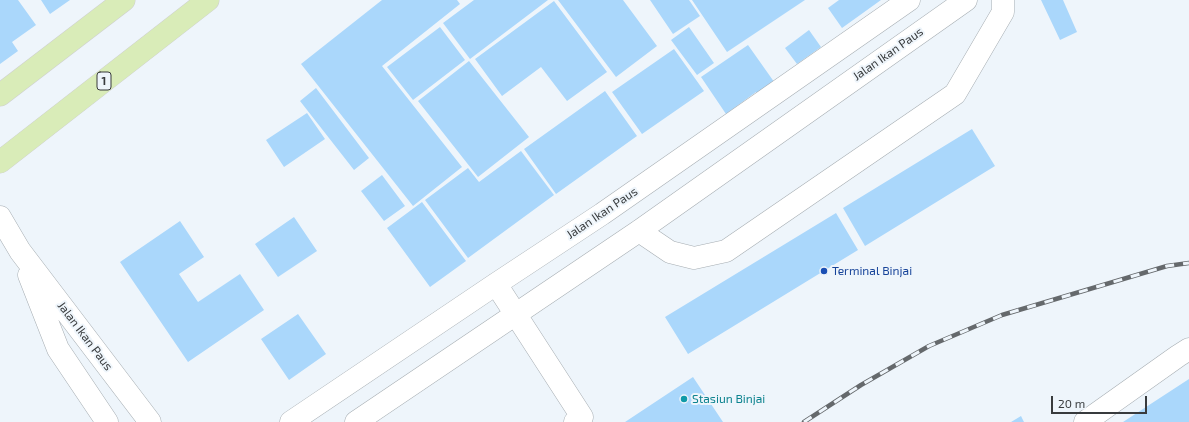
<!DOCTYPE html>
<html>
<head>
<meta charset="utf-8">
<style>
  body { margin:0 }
  #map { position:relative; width:1189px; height:422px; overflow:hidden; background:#eef5fb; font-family:"Exo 2",sans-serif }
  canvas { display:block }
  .scale { position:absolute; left:1051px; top:396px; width:96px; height:18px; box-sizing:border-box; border:2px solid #383b3d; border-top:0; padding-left:5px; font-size:12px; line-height:14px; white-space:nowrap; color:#383b3d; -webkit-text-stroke:3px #eef5fb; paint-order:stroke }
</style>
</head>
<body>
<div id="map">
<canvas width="1189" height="422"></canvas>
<div class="scale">20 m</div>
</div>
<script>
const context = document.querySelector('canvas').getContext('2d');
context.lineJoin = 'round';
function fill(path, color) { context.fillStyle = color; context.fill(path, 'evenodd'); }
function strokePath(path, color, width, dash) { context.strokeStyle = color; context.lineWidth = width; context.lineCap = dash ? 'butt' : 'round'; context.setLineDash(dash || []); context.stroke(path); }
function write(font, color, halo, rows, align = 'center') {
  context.font = font + ' "Exo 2",sans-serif'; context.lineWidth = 4; context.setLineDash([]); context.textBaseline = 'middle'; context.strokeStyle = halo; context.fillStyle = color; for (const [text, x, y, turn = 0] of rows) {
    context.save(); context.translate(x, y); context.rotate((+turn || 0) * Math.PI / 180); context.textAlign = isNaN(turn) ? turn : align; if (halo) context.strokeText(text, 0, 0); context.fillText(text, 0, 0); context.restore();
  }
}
fill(new Path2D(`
  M 0,0 L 18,0 L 36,25 L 12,42 L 18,51 L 0,64 Z
  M 41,0 L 70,0 L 50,14 Z
  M 382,0 L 457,0 L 460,4 L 382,66 L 462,167 L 413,206 L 301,64 Z
  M 474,0 L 548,0 L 470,59 L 443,23 Z
  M 558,0 L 623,0 L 657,46 L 616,77 Z
  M 650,0 L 689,0 L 700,16 L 673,34 Z
  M 692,0 L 805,0 L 727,52 Z
  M 839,0 L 881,0 L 842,28 L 828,8 Z
  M 1041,0 L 1063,0 L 1077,32 L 1060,40 Z
  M 554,1 L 607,72 L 567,101 L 541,67 L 502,96 L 475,59 Z
  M 440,27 L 465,60 L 413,100 L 387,67 Z
  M 689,27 L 714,63 L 697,75 L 671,40 Z
  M 809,30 L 821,47 L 797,64 L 785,48 Z
  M 748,45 L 777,86 L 761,98 L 756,92 L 726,114 L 701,77 Z
  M 674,49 L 704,91 L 642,134 L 612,92 Z
  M 469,61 L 529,137 L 478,177 L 418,101 Z
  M 316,88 L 369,158 L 354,170 L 300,101 Z
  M 605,91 L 637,136 L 556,194 L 524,149 Z
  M 307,113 L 325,139 L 284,167 L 266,140 Z
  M 972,129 L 995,166 L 865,246 L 843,208 Z
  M 521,151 L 554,195 L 468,258 L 425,200 L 468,168 L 479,182 Z
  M 382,175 L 405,206 L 384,221 L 361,191 Z
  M 422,202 L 466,261 L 430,287 L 387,228 Z
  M 836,213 L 858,250 L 688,354 L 665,317 Z
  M 294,217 L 317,251 L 278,277 L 255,244 Z
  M 180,221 L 204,257 L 179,274 L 198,302 L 240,274 L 264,310 L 188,362 L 120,262 Z
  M 298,314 L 326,354 L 289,380 L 261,339 Z
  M 693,377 L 723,422 L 625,422 Z
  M 1189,379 L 1189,422 L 1123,422 Z
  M 1021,416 L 1024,422 L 1011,422 Z`), '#aad7fb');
const minor = new Path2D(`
  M 0,217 L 20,251 L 150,422
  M 639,231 L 670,252 L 694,258 L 726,251 L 955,94 L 1003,12 L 1003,0
  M 29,275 L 58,349 L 107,422
  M 496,284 L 582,417 L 575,422
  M 291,422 L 496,284 L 602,214 L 909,0
  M 356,422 L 639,231 L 966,0
  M 1085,422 L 1178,356 L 1189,349`);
const major = new Path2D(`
  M 0,95 L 124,0
  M 0,162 L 208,0`);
strokePath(minor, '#a6adb2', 23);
strokePath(major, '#cfd0d0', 23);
strokePath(minor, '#fff', 22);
strokePath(major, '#d9ecb8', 22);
const rail = new Path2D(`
  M 804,422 L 861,385 L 929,346 L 1002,315 L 1167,266 L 1189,263`);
strokePath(rail, '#65696c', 4.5);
strokePath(rail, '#eef5fb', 3, [9]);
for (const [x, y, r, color] of [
  [824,271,4,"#1a4fb4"],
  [684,399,4,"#0f9aa8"]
]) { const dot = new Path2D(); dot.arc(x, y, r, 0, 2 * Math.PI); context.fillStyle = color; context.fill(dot); strokePath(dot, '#eef5fb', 1.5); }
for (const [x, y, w] of [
  [104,81,14]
]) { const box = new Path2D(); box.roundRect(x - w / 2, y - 9, w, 18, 3); context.fillStyle = '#eef5fb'; context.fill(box); strokePath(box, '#383b3d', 1); }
write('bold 11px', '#383b3d', null, [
  ["1",104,81]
]);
write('12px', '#383b3d', '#eef5fb', [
  ["Jalan Ikan Paus",888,54,-35],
  ["Jalan Ikan Paus",602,213,-34],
  ["Jalan Ikan Paus",85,336,53]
]);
write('12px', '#164399', '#eef5fb', [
  ["Terminal Binjai",832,271]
], 'left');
write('12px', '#0d838f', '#eef5fb', [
  ["Stasiun Binjai",692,399]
], 'left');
</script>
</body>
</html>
